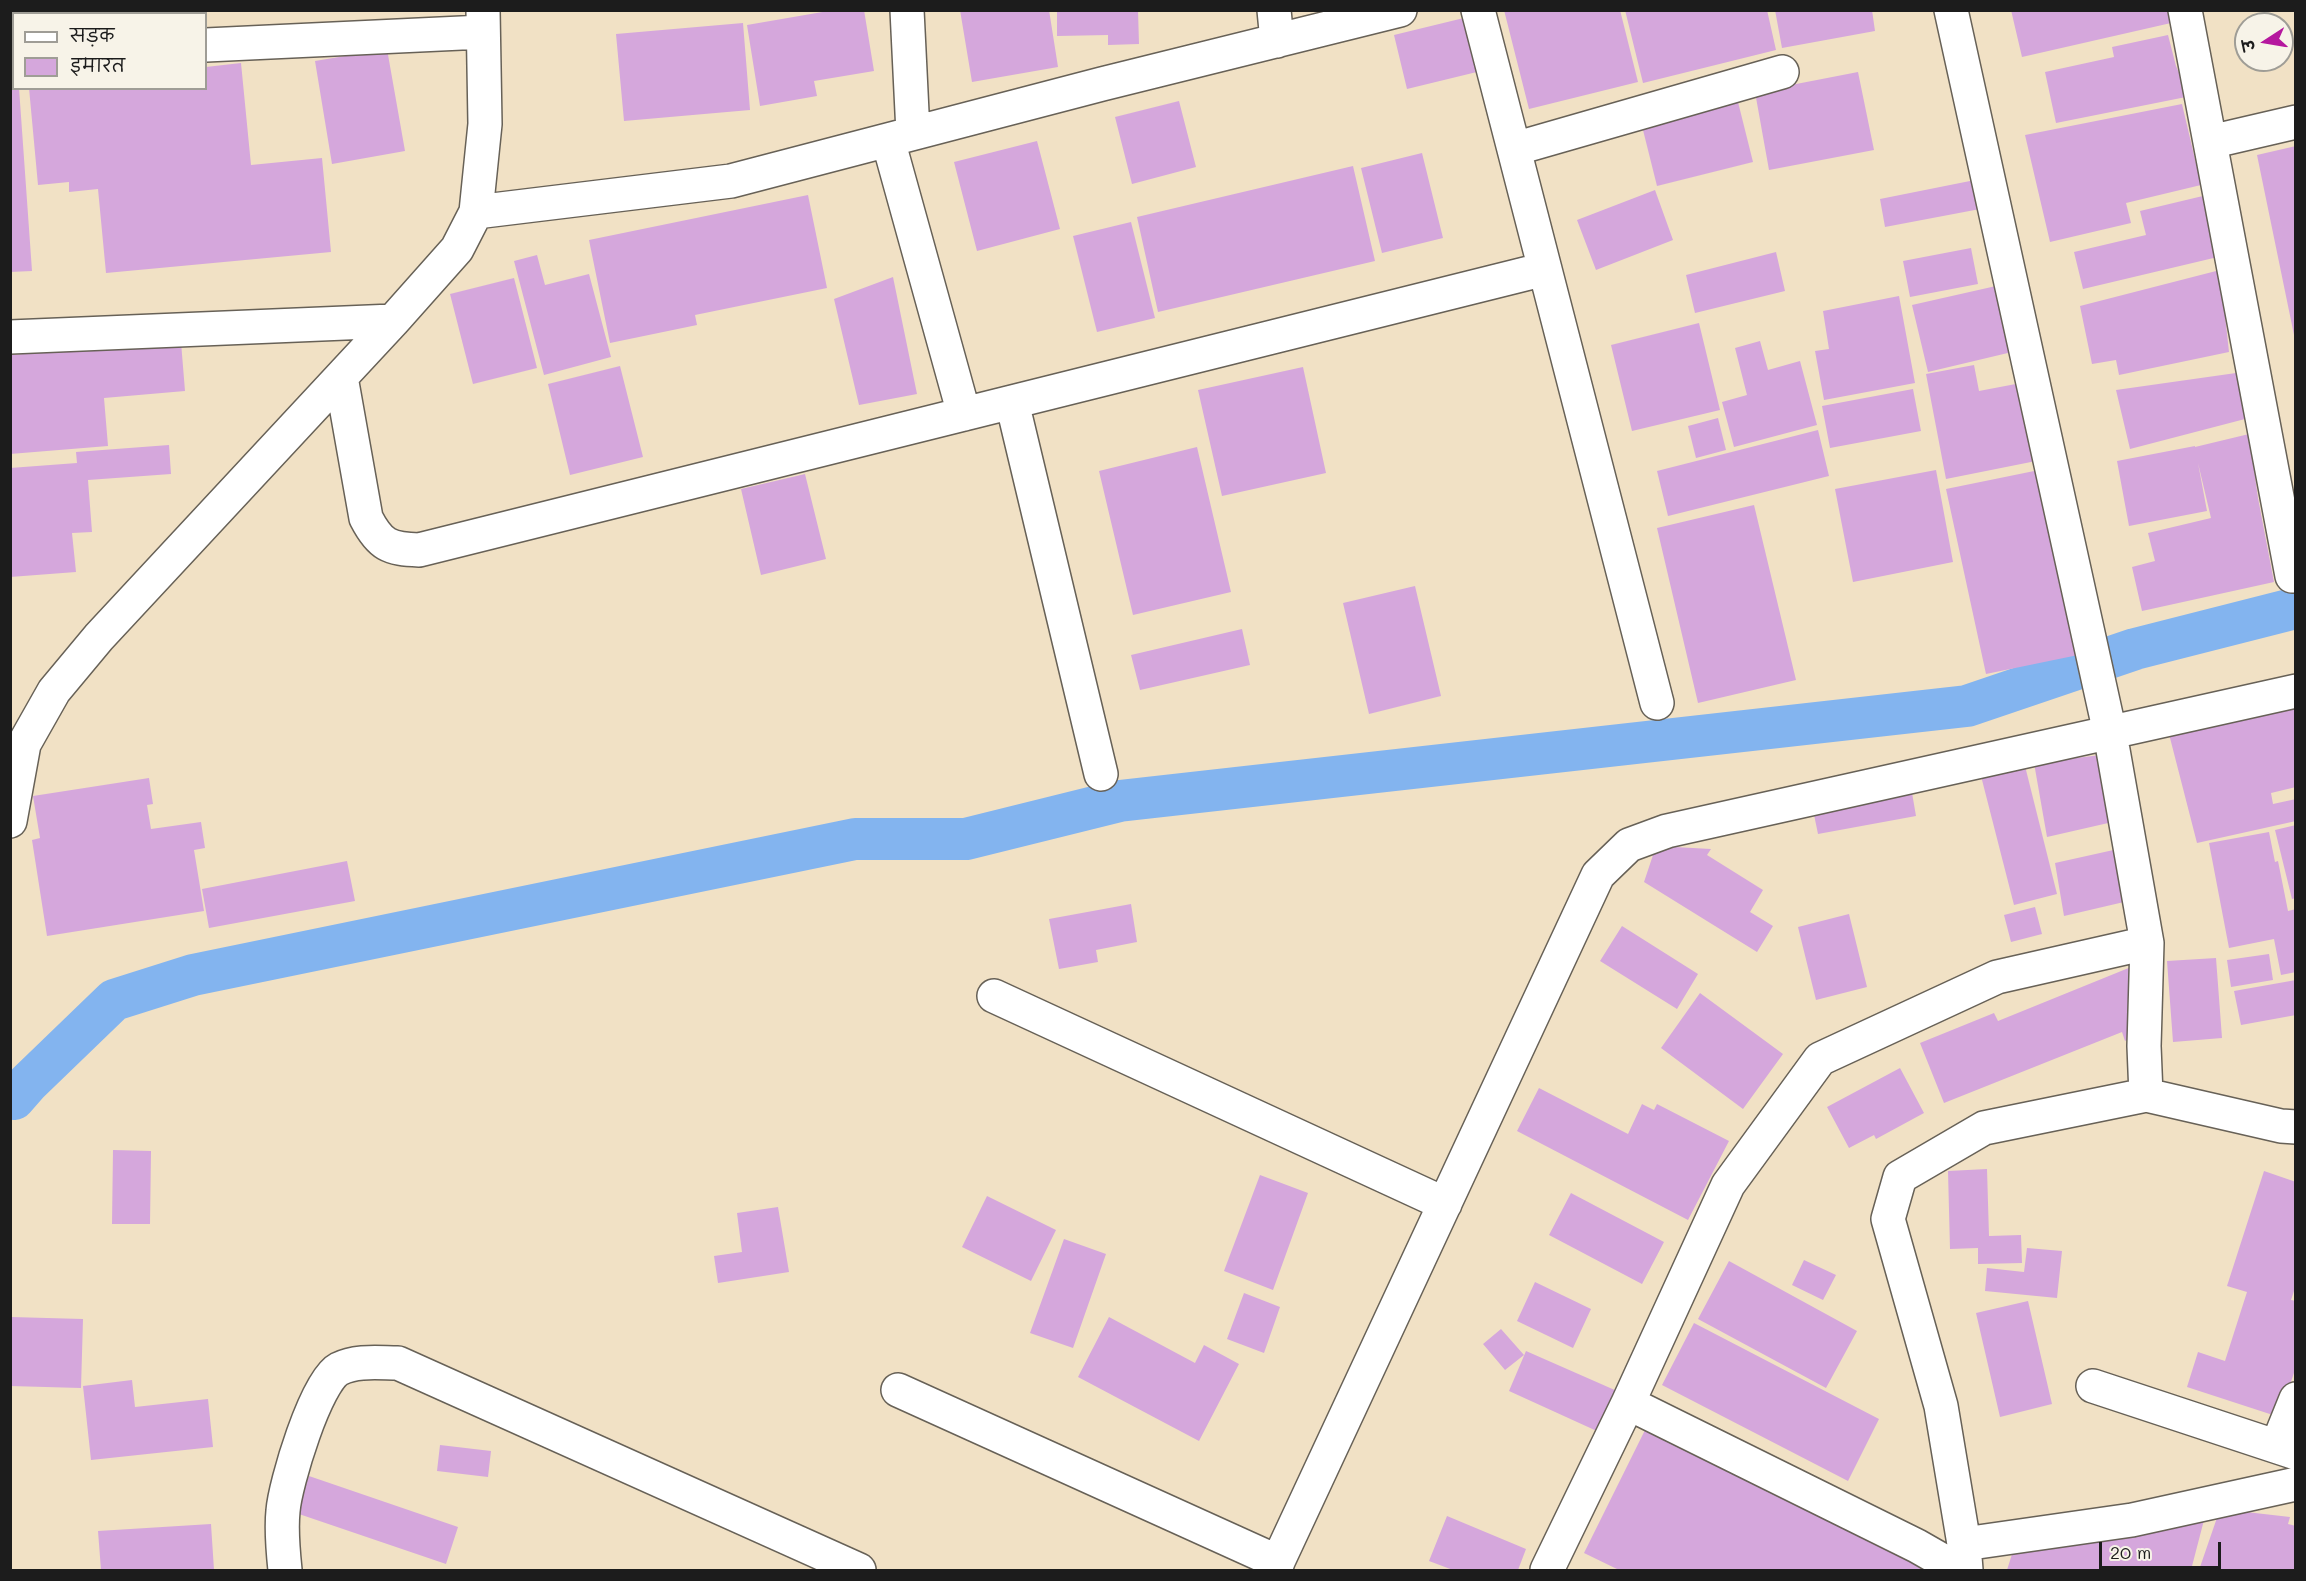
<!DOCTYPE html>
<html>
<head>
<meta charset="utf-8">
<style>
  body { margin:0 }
  #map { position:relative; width:2306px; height:1581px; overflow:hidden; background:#f1e1c5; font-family:Mali,"Playpen Sans Deva",sans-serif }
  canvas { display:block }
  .frame { position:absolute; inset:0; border:12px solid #1c1c1c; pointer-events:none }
  .legend { position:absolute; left:12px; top:12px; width:195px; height:78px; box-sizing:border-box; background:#f7f3e8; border:2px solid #9f9d96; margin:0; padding:8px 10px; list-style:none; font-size:18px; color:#1c1c1c }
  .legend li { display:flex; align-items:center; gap:12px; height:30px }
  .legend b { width:30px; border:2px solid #9f9d96 }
  .north { position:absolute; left:2234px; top:12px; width:60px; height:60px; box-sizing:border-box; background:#f7f3e8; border:2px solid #9f9d96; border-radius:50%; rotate:258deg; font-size:16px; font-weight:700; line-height:24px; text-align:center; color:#1c1c1c }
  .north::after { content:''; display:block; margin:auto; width:21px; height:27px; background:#b5179e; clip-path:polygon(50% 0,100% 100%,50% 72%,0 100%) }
  .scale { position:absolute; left:2099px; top:1542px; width:122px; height:27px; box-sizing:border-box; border:3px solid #1c1c1c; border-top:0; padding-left:8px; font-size:18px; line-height:21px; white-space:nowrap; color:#1c1c1c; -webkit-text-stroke:4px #f7f3e8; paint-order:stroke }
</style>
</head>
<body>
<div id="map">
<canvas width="2306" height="1581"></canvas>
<div class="frame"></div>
<ul class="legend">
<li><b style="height:8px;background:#fff"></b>सड़क</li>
<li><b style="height:16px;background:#d5a7dc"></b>इमारत</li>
</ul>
<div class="north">उ</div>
<div class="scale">20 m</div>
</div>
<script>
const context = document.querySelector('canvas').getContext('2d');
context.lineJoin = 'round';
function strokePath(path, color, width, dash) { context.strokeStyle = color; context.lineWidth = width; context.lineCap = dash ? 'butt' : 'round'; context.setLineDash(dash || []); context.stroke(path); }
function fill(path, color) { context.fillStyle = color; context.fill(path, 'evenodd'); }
strokePath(new Path2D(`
  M 14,1099 L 28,1083 L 114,1000 L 193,975 L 855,839 L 966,839 L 1119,801 L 1967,706 L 2135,649 L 2296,608`), '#83b4ef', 42);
fill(new Path2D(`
  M 834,10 L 864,10 L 874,71 L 814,81 L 817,96 L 760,106 L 747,25 Z
  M 960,10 L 1049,10 L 1058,67 L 972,82 Z
  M 1057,10 L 1138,10 L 1139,44 L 1108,45 L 1108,35 L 1057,36 Z
  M 1504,10 L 1620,10 L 1638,82 L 1529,109 Z
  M 1625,10 L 1767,10 L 1776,50 L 1643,83 Z
  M 1775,10 L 1872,10 L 1875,31 L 1782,48 Z
  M 2011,10 L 2168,10 L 2171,23 L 2022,57 Z
  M 1472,16 L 1485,70 L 1407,89 L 1394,35 Z
  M 743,23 L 750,110 L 624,121 L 616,34 Z
  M 2168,35 L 2176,66 L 2183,82 L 2186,97 L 2056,123 L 2045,72 L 2114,57 L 2112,47 Z
  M 387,49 L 405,151 L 332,164 L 315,61 Z
  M 241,63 L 251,165 L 322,158 L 331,252 L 106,273 L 98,189 L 69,192 L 69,182 L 38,185 L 29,88 L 206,88 L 206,67 Z
  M 10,67 L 14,67 L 14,88 L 19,88 L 32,271 L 10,272 Z
  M 1858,72 L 1874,150 L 1769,170 L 1755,92 Z
  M 1179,101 L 1196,167 L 1132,184 L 1115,117 Z
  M 1738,102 L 1753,162 L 1657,186 L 1642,126 Z
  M 2182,104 L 2201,185 L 2126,203 L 2131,223 L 2050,242 L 2025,135 Z
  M 1037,141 L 1060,229 L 977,251 L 954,162 Z
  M 2296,146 L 2296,335 L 2294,335 L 2257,155 Z
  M 1422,153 L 1443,238 L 1382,253 L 1361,168 Z
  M 1353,166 L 1375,261 L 1158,312 L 1137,217 Z
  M 1975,180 L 1980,209 L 1885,227 L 1880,199 Z
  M 1655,190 L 1673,240 L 1596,270 L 1577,220 Z
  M 808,195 L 827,288 L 695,315 L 697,325 L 610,343 L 589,240 Z
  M 2207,195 L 2222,256 L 2083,289 L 2074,252 L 2146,235 L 2140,211 Z
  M 1131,222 L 1155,318 L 1097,332 L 1073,236 Z
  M 1971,248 L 1978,284 L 1910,297 L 1903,261 Z
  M 1776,252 L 1785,291 L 1695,313 L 1686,275 Z
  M 537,255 L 545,285 L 589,274 L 611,357 L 544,375 L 514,261 Z
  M 2220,270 L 2229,352 L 2119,375 L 2116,360 L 2092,364 L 2080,306 Z
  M 893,277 L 917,394 L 859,405 L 834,299 Z
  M 514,278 L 537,368 L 473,384 L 450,294 Z
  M 1996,286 L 2012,352 L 1928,372 L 1912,305 Z
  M 1899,296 L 1915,383 L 1824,400 L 1815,351 L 1829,349 L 1823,311 Z
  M 1699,323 L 1720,410 L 1632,431 L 1611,345 Z
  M 1760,341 L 1768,370 L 1800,361 L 1817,425 L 1734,447 L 1722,402 L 1747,395 L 1735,348 Z
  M 181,342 L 185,391 L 104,398 L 108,446 L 10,454 L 10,355 Z
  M 1974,365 L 1979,391 L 2021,383 L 2036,461 L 1946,479 L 1926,374 Z
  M 620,366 L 643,457 L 570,475 L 548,384 Z
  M 1303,367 L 1326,473 L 1222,496 L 1198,390 Z
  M 2236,373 L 2245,419 L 2130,449 L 2116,390 Z
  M 1913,389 L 1921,431 L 1830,448 L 1822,406 Z
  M 1718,418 L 1726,450 L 1696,458 L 1688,426 Z
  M 1818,430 L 1829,476 L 1668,516 L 1657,471 Z
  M 2249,434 L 2258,498 L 2274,582 L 2142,611 L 2132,567 L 2155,561 L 2148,533 L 2211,518 L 2198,463 L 2207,511 L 2129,526 L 2117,461 L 2195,446 L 2195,447 Z
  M 169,445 L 171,474 L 88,480 L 92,532 L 72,533 L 76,572 L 10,577 L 10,468 L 77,463 L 76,452 Z
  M 1197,447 L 1231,592 L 1133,615 L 1099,471 Z
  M 2044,469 L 2083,654 L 1986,674 L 1946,489 Z
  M 1936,470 L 1953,562 L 1853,582 L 1835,489 Z
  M 805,474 L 826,559 L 761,575 L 741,489 Z
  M 1754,505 L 1796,680 L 1698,703 L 1657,528 Z
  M 1415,586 L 1441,696 L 1369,714 L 1343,603 Z
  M 1242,629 L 1250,665 L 1140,690 L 1131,655 Z
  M 2296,695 L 2296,787 L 2271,793 L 2273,804 L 2296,799 L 2296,821 L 2197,843 L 2169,734 Z
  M 2101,755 L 2117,821 L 2047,837 L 2034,763 Z
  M 2025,766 L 2057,894 L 2014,905 L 1981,776 Z
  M 149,778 L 153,804 L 147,805 L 151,829 L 201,822 L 205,848 L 194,850 L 204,911 L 47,936 L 32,840 L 40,838 L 33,796 Z
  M 1911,787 L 1916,816 L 1818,834 L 1812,805 Z
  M 2296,825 L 2296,898 L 2292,899 L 2275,830 Z
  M 2269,832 L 2275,862 L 2278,861 L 2288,911 L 2296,909 L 2296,972 L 2281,975 L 2274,939 L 2229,948 L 2209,843 Z
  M 1656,846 L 1711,849 L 1707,855 L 1763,890 L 1750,912 L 1773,926 L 1757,952 L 1644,882 Z
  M 2118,849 L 2124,902 L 2064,916 L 2055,863 Z
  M 347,861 L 355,901 L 209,928 L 202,889 Z
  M 1131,904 L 1137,942 L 1096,950 L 1098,962 L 1059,969 L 1049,919 Z
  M 2035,907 L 2042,934 L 2011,942 L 2004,915 Z
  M 1849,914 L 1867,987 L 1816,1000 L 1798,927 Z
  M 1622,926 L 1698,974 L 1677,1009 L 1600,961 Z
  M 2269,954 L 2273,980 L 2231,987 L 2227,960 Z
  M 2216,958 L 2222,1038 L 2173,1042 L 2167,961 Z
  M 2136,965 L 2139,1032 L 2125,1041 L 2122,1032 L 1944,1103 L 1920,1043 L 1994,1013 L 1998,1021 Z
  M 2296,980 L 2296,1015 L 2241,1025 L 2234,991 Z
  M 1700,993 L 1783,1054 L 1743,1109 L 1661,1048 Z
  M 1900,1068 L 1924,1113 L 1876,1139 L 1874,1135 L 1849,1148 L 1827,1107 Z
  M 1539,1088 L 1628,1134 L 1642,1104 L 1654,1110 L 1657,1104 L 1729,1141 L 1688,1220 L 1517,1131 Z
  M 113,1150 L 151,1151 L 150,1224 L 112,1224 Z
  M 1987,1169 L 1989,1236 L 2021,1235 L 2022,1263 L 1978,1264 L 1978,1248 L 1950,1249 L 1948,1171 Z
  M 2264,1171 L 2296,1182 L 2296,1285 L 2291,1300 L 2296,1301 L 2296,1367 L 2279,1417 L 2187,1387 L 2198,1352 L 2225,1361 L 2247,1292 L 2227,1286 Z
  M 1260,1175 L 1308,1193 L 1273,1290 L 1224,1271 Z
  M 1571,1193 L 1664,1242 L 1642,1284 L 1549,1235 Z
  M 987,1196 L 1056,1230 L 1031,1281 L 962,1247 Z
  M 778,1207 L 789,1272 L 718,1283 L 714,1256 L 742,1252 L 737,1213 Z
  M 1064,1239 L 1106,1254 L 1073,1348 L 1030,1333 Z
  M 2027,1248 L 2062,1251 L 2057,1298 L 1985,1291 L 1987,1268 L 2024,1272 Z
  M 1804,1260 L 1836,1275 L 1823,1300 L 1792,1285 Z
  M 1729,1261 L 1857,1331 L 1826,1388 L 1698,1319 Z
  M 1535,1282 L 1591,1309 L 1573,1348 L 1517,1321 Z
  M 1244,1293 L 1280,1307 L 1264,1353 L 1227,1339 Z
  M 2028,1301 L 2052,1404 L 2000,1417 L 1976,1313 Z
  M 11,1317 L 83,1319 L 81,1388 L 10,1386 Z
  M 1109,1317 L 1195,1363 L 1204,1345 L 1239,1364 L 1199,1441 L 1078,1377 Z
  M 1694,1323 L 1879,1419 L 1848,1481 L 1662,1385 Z
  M 1501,1329 L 1524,1355 L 1505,1370 L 1483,1344 Z
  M 1526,1351 L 1617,1391 L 1599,1432 L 1509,1391 Z
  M 132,1380 L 135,1407 L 208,1399 L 213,1447 L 91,1460 L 83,1386 Z
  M 1649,1422 L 1932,1570 L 1619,1570 L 1584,1553 Z
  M 440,1445 L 491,1451 L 488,1477 L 437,1471 Z
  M 309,1476 L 458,1527 L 446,1564 L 296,1513 Z
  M 2220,1509 L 2290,1517 L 2288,1524 L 2296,1526 L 2296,1570 L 2199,1570 Z
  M 1447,1516 L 1526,1549 L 1518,1570 L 1453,1570 L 1429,1561 Z
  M 2204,1520 L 2191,1570 L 2007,1570 L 2013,1551 Z
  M 211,1524 L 214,1570 L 101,1570 L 98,1531 Z`), '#d5a7dc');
const minor = new Path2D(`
  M 907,10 L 913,133
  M 1274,10 L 1277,41
  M 1478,10 L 1657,703
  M 2185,10 L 2292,576
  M 206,45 L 483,32
  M 10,53 L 14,53
  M 888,140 L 964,414
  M 2210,142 L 2296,122
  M 1514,149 L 1782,72
  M 476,212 L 731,181 L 1102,84 L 1400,10
  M 10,337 L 393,321
  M 341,377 L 366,518 C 380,545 389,549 419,550 L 1545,269
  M 1012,402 L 1101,774
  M 10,821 L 24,744 L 54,691 L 99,637 L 393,321 L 457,249 L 476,212 L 485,124 L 483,10
  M 994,996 L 1445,1204
  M 2146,1095 L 2144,1046 L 2147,943
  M 2093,1386 L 2296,1453
  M 898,1390 L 1278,1562
  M 1628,1403 L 1917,1546 L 1959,1570
  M 2277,1446 L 2296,1399
  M 1964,1544 L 2132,1520 L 2296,1484
  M 285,1570 C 283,1551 281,1530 283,1511 C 285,1484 316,1381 339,1369 C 357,1360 379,1363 398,1363 L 859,1570
  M 1274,1570 L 1598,875 L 1629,845 L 1667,831 L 2296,691
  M 1547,1570 L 1628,1403 L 1728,1185 L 1820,1059 L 1997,977 L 2147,943 L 2110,733 L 1951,10
  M 1966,1570 L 1964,1544 L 1941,1406 L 1888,1219 L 1900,1177 L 1984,1128 L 2146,1095 L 2281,1126 L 2296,1127`);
strokePath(minor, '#676157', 36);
strokePath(minor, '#fff', 33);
</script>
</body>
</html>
